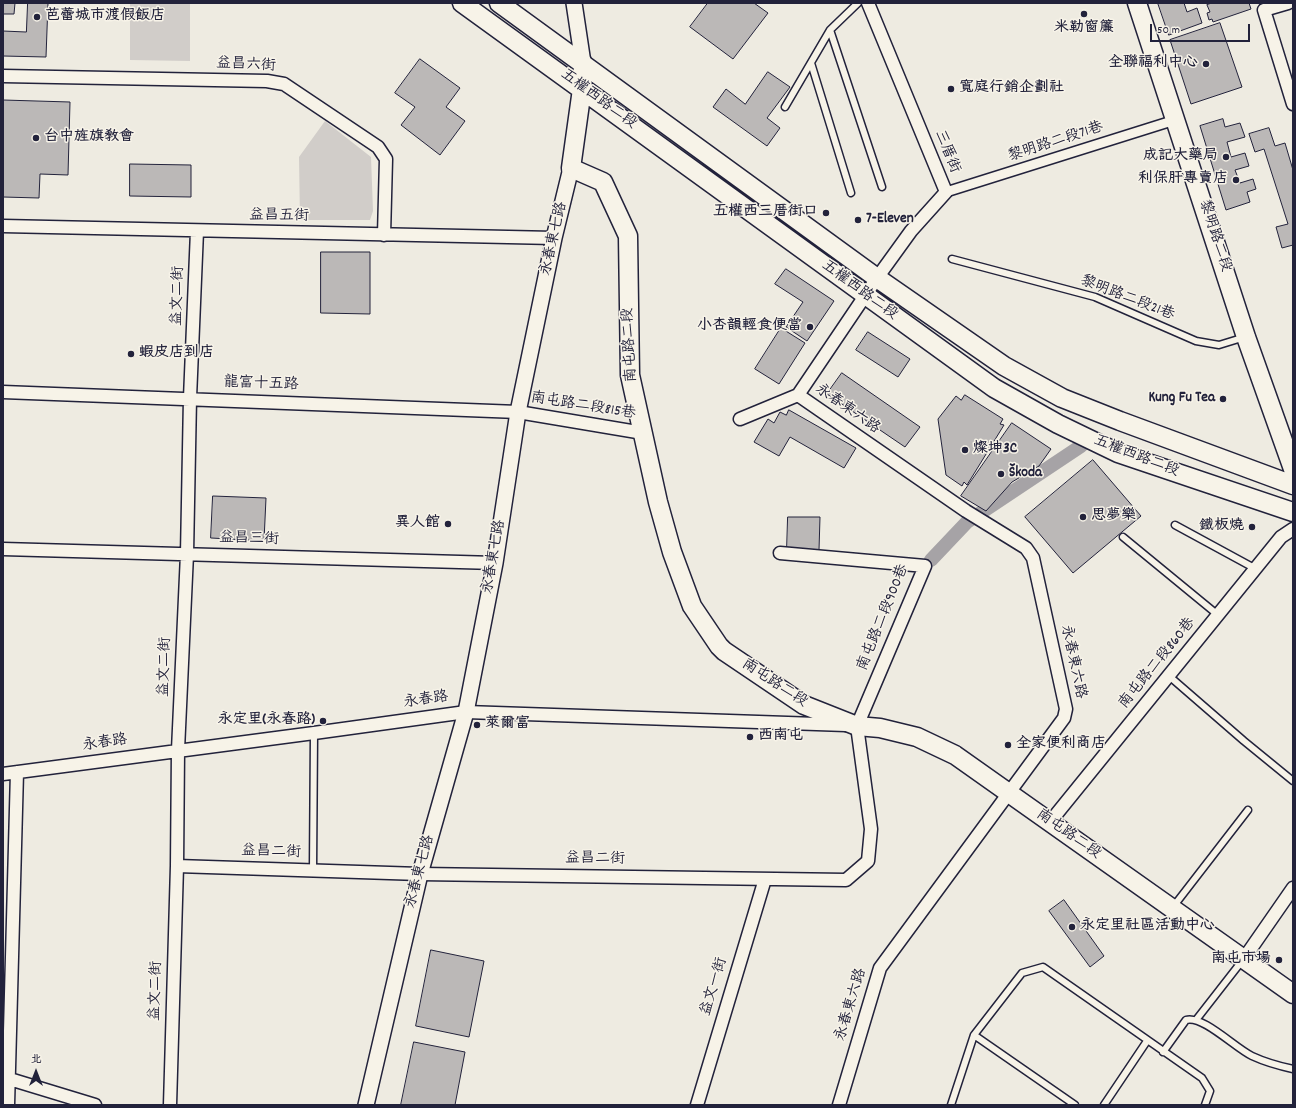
<!DOCTYPE html>
<html>
<head>
<meta charset="utf-8">
<style>
  body { margin:0 }
  #map { position:relative; width:1296px; height:1108px; overflow:hidden; background:#eeebe1; font-family:Dekko,"LXGW WenKai TC",sans-serif }
  canvas { display:block }
  .frame { position:absolute; inset:0; border:4px solid #22223b; pointer-events:none }
  .north { position:absolute; left:16px; top:1052px; width:40px; height:40px; -webkit-text-stroke:3px #f7f3e8; paint-order:stroke; rotate:0deg; font-size:11px; font-weight:700; line-height:16px; text-align:center; color:#22223b }
  .north::after { content:''; display:block; margin:auto; width:14px; height:18px; background:#22223b; clip-path:polygon(50% 0,100% 100%,50% 72%,0 100%) }
  .scale { position:absolute; left:1150px; top:24px; width:100px; height:18px; box-sizing:border-box; border:2px solid #22223b; border-top:0; padding-left:5px; font-size:12px; line-height:14px; white-space:nowrap; color:#22223b; -webkit-text-stroke:3px #f7f3e8; paint-order:stroke }
</style>
</head>
<body>
<div id="map">
<canvas width="1296" height="1108"></canvas>
<div class="frame"></div>
<div class="north">北</div>
<div class="scale">50 m</div>
</div>
<script>
const context = document.querySelector('canvas').getContext('2d');
context.lineJoin = 'round';
function fill(path, color) { context.fillStyle = color; context.fill(path, 'evenodd'); }
function strokePath(path, color, width, dash) { context.strokeStyle = color; context.lineWidth = width; context.lineCap = dash ? 'butt' : 'round'; context.setLineDash(dash || []); context.stroke(path); }
function write(font, color, halo, rows, align = 'center') {
  context.font = font + ' Dekko,"LXGW WenKai TC",sans-serif'; context.lineWidth = 3; context.setLineDash([]); context.textBaseline = 'middle'; context.strokeStyle = halo; context.fillStyle = color; for (const [text, x, y, turn = 0] of rows) {
    context.save(); context.translate(x, y); context.rotate((+turn || 0) * Math.PI / 180); context.textAlign = isNaN(turn) ? turn : align; if (halo) context.strokeText(text, 0, 0); context.fillText(text, 0, 0); context.restore();
  }
}
fill(new Path2D(`
  M 130,3 L 190,3 L 190,61 L 130,60 Z
  M 325,121 L 371,157 L 373,211 L 370,220 L 300,220 L 299,157 Z`), '#d1cdc9');
strokePath(new Path2D(`
  M 931,560 L 967,522 L 1081,446`), '#a6a3a6', 14);
const building = new Path2D(`
  M 3,3 L 15,3 L 14,14 L 3,14 Z
  M 28,3 L 48,3 L 46,57 L 3,56 L 3,31 L 26,32 Z
  M 708,3 L 754,3 L 768,13 L 733,59 L 690,27 Z
  M 1158,3 L 1184,3 L 1187,12 L 1197,8 L 1202,23 L 1169,35 Z
  M 1212,3 L 1249,3 L 1251,9 L 1213,22 L 1212,19 L 1209,20 L 1207,13 L 1210,12 L 1207,5 Z
  M 1220,23 L 1242,87 L 1191,104 L 1170,40 Z
  M 420,59 L 460,88 L 446,107 L 465,121 L 440,155 L 401,125 L 415,107 L 395,93 Z
  M 768,72 L 790,87 L 767,118 L 780,128 L 767,146 L 713,107 L 726,89 L 745,104 Z
  M 3,100 L 70,102 L 68,175 L 40,174 L 39,198 L 3,197 Z
  M 1223,119 L 1225,127 L 1240,123 L 1245,137 L 1227,142 L 1231,157 L 1245,153 L 1249,166 L 1235,170 L 1240,183 L 1253,179 L 1256,189 L 1247,192 L 1250,202 L 1226,210 L 1200,126 Z
  M 1269,128 L 1275,146 L 1285,143 L 1293,170 L 1293,245 L 1282,248 L 1276,227 L 1288,224 L 1264,149 L 1255,152 L 1249,134 Z
  M 130,164 L 191,165 L 191,197 L 130,196 Z
  M 321,252 L 370,252 L 370,314 L 321,313 Z
  M 786,269 L 834,301 L 807,341 L 786,327 L 803,302 L 775,284 Z
  M 781,328 L 805,343 L 779,384 L 755,369 Z
  M 868,332 L 910,359 L 898,377 L 856,350 Z
  M 842,373 L 920,427 L 905,447 L 827,394 Z
  M 965,395 L 1003,419 L 1000,424 L 1004,425 L 967,485 L 964,482 L 962,486 L 946,475 L 938,419 L 956,396 L 961,400 Z
  M 789,410 L 856,448 L 844,468 L 790,437 L 779,456 L 754,442 L 768,419 L 774,423 L 780,412 L 786,415 Z
  M 1012,423 L 1051,449 L 1039,466 L 1012,482 L 986,511 L 961,496 Z
  M 1093,460 L 1141,516 L 1073,573 L 1025,517 Z
  M 213,496 L 266,498 L 264,541 L 211,538 Z
  M 788,517 L 820,517 L 819,550 L 787,549 Z
  M 1064,900 L 1104,956 L 1090,967 L 1049,911 Z
  M 431,950 L 484,961 L 469,1037 L 416,1026 Z
  M 414,1042 L 465,1052 L 455,1105 L 401,1105 Z`);
fill(building, '#bbb8b7');
strokePath(building, '#22223b', 1);
const service = new Path2D(`
  M 830,30 L 882,187
  M 811,63 L 851,193
  M 785,107 L 830,30 L 858,3
  M 952,259 L 1095,297 L 1196,341 L 1219,345 L 1245,337
  M 1175,525 L 1256,569
  M 1123,537 L 1218,615
  M 1169,676 L 1244,741 L 1293,781
  M 313,870 L 314,733
  M 1173,907 L 1248,810
  M 1196,1020 L 1242,961
  M 974,1035 L 1075,1105
  M 1163,1052 L 1186,1020 C 1203,1015 1235,1048 1252,1056 C 1265,1062 1279,1066 1293,1069
  M 951,1105 L 974,1035 L 1022,973 L 1043,967 L 1202,1078 L 1210,1091 L 1205,1105
  M 1104,1105 L 1147,1041`);
const pedestrian = new Path2D(`
  M 946,192 L 1175,120`);
const minor = new Path2D(`
  M 1288,3 L 1264,10 L 1293,104
  M 3,76 L 267,81 L 284,84 L 378,147 L 386,159 L 384,235
  M 3,226 L 554,238
  M 3,392 L 518,412 L 643,433
  M 798,395 L 966,511 L 1026,548 L 1033,558 L 1066,709 L 1064,718 L 880,968 L 839,1105
  M 798,395 L 877,278 L 911,231 L 946,192 L 868,3
  M 740,419 L 798,395
  M 3,549 L 495,563
  M 780,553 L 925,566 L 857,726
  M 3,774 L 314,733 L 466,712 L 846,725
  M 1050,822 L 1281,537 L 1293,529
  M 177,866 L 420,874 L 846,880 L 868,861 L 871,829 L 857,726
  M 1243,960 L 1293,888
  M 3,1077 L 95,1105
  M 8,1105 L 17,772
  M 170,1105 L 177,866 L 178,750 L 187,554 L 190,398 L 197,231
  M 697,1105 L 765,879`);
const tertiary = new Path2D(`
  M 574,3 L 583,63
  M 366,1105 L 420,874 L 466,712 L 495,563 L 518,412 L 554,238 L 571,168`);
const secondary = new Path2D(`
  M 462,3 L 994,388 L 1058,424 L 1118,453 L 1293,512
  M 499,3 L 877,278 L 1004,366 L 1062,398 L 1120,421 L 1293,485
  M 1137,3 L 1246,337 L 1293,469
  M 583,63 L 582,89 L 571,168 L 603,182 L 628,236 L 630,375 L 658,502 L 672,552 L 692,606 L 719,646 L 724,651 L 804,705 L 857,726 L 880,728 L 917,737 L 955,755 L 1293,994`);
strokePath(service, '#22223b', 9);
strokePath(pedestrian, '#22223b', 12);
strokePath(minor, '#22223b', 15);
strokePath(tertiary, '#22223b', 18);
strokePath(secondary, '#22223b', 21);
strokePath(service, '#f7f3e8', 6);
strokePath(pedestrian, '#f7f3e8', 9);
strokePath(minor, '#f7f3e8', 12);
strokePath(tertiary, '#f7f3e8', 15);
strokePath(secondary, '#f7f3e8', 18);
for (const [x, y, r, color] of [
  [1084,14,4,"#22223b"],
  [37,17,4,"#22223b"],
  [1206,64,4,"#22223b"],
  [951,89,4,"#22223b"],
  [36,138,4,"#22223b"],
  [1226,157,4,"#22223b"],
  [1236,180,4,"#22223b"],
  [826,213,4,"#22223b"],
  [858,220,4,"#22223b"],
  [810,327,4,"#22223b"],
  [131,354,4,"#22223b"],
  [1223,399,4,"#22223b"],
  [965,450,4,"#22223b"],
  [1001,474,4,"#22223b"],
  [1083,517,4,"#22223b"],
  [448,524,4,"#22223b"],
  [1252,527,4,"#22223b"],
  [323,721,4,"#22223b"],
  [477,725,4,"#22223b"],
  [750,737,4,"#22223b"],
  [1008,745,4,"#22223b"],
  [1072,927,4,"#22223b"],
  [1279,960,4,"#22223b"]
]) { const dot = new Path2D(); dot.arc(x, y, r, 0, 2 * Math.PI); context.fillStyle = color; context.fill(dot); strokePath(dot, '#f7f3e8', 1.5); }
write('bold 15px', '#22223b', '#f7f3e8', [
  ["芭蕾城市渡假飯店",45,17],
  ["米勒窗簾",1084,29,"center"],
  ["全聯福利中心",1198,64,"right"],
  ["寬庭行銷企劃社",959,89],
  ["台中旌旗教會",44,138],
  ["成記大藥局",1218,157,"right"],
  ["利保肝專賣店",1228,180,"right"],
  ["五權西三厝街口",818,213,"right"],
  ["7-Eleven",866,220],
  ["小杏韻輕食便當",802,327,"right"],
  ["蝦皮店到店",139,354],
  ["Kung Fu Tea",1215,399,"right"],
  ["燦坤3C",973,450],
  ["Škoda",1009,474],
  ["思夢樂",1091,517],
  ["異人館",440,524,"right"],
  ["鐵板燒",1244,527,"right"],
  ["永定里(永春路)",315,721,"right"],
  ["萊爾富",485,725],
  ["西南屯",758,737],
  ["全家便利商店",1016,745],
  ["永定里社區活動中心",1080,927],
  ["南屯市場",1271,960,"right"]
], 'left');
write('15px', '#22223b', '#f7f3e8', [
  ["益昌六街",246,66,3],
  ["五權西路二段",598,100,36],
  ["黎明路二段71巷",1056,143,-18],
  ["三厝街",946,152,68],
  ["益昌五街",279,217,1],
  ["黎明路二段",1214,236,72],
  ["永春東七路",555,239,-77],
  ["五權西路二段",859,291,36],
  ["益文二街",179,296,-88],
  ["黎明路二段21巷",1127,299,21],
  ["南屯路二段",631,345,-93],
  ["龍富十五路",261,385,2],
  ["南屯路二段815巷",583,407,9],
  ["永春東六路",847,410,35],
  ["五權西路二段",1136,457,21],
  ["益昌三街",249,540,2],
  ["永春東七路",495,557,-80],
  ["南屯路二段900巷",884,618,-68],
  ["永春東六路",1072,662,78],
  ["南屯路二段860巷",1158,664,-51],
  ["益文二街",166,667,-88],
  ["南屯路二段",774,684,33],
  ["永春路",426,701,-8],
  ["永春路",105,744,-8],
  ["南屯路二段",1068,835,35],
  ["益昌二街",271,853,2],
  ["益昌二街",595,860,1],
  ["永春東七路",421,872,-75],
  ["益文一街",715,987,-73],
  ["益文二街",157,991,-88],
  ["永春東六路",852,1005,-73]
]);
</script>
</body>
</html>
